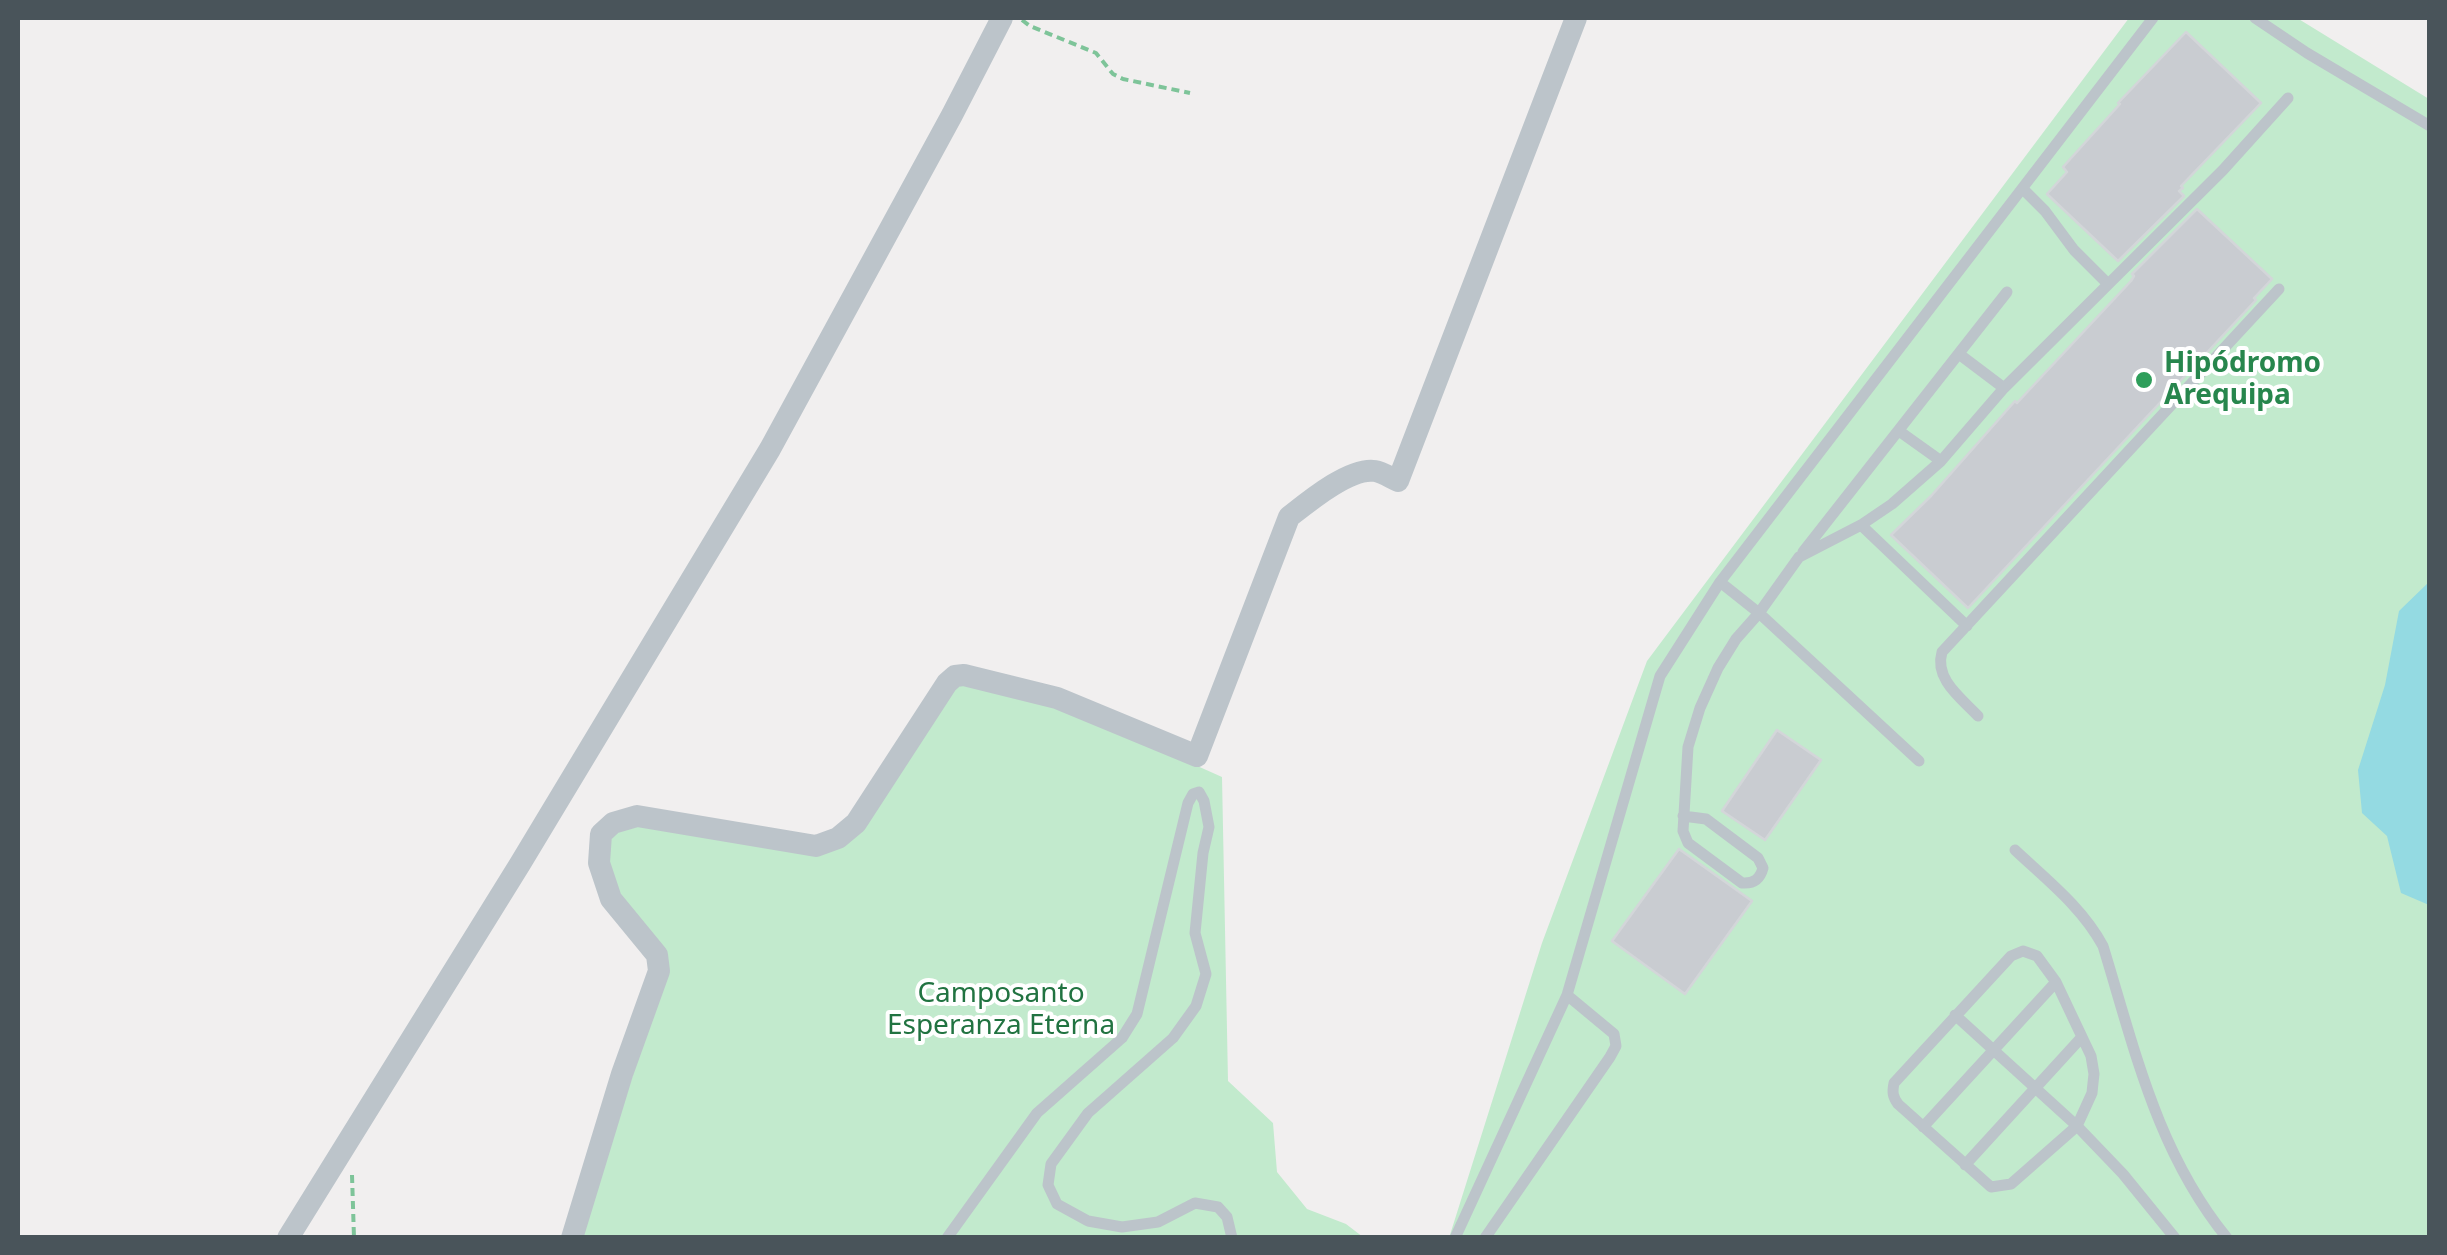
<!DOCTYPE html>
<html>
<head>
<meta charset="utf-8">
<style>
  body { margin:0 }
  #map { position:relative; width:2447px; height:1255px; overflow:hidden; background:#f1efef; font-family:"Noto Sans",sans-serif }
  canvas { display:block }
  .frame { position:absolute; inset:0; border:20px solid #49545a; pointer-events:none }
</style>
</head>
<body>
<div id="map">
<canvas width="2447" height="1255"></canvas>
<div class="frame"></div>
</div>
<script>
const context = document.querySelector('canvas').getContext('2d');
context.lineJoin = 'round';
function fill(path, color) { context.fillStyle = color; context.fill(path, 'evenodd'); }
function strokePath(path, color, width, dash) { context.strokeStyle = color; context.lineWidth = width; context.lineCap = dash ? 'butt' : 'round'; context.setLineDash(dash || []); context.stroke(path); }
function write(font, color, halo, rows, align = 'center') {
  context.font = font + ' "Noto Sans",sans-serif'; context.lineWidth = 8; context.setLineDash([]); context.textBaseline = 'middle'; context.strokeStyle = halo; context.fillStyle = color; for (const [text, x, y, turn = 0] of rows) {
    context.save(); context.translate(x, y); context.rotate((+turn || 0) * Math.PI / 180); context.textAlign = isNaN(turn) ? turn : align; if (halo) context.strokeText(text, 0, 0); context.fillText(text, 0, 0); context.restore();
  }
}
fill(new Path2D(`
  M 2129,18 L 2297,18 L 2429,99 L 2429,1237 L 1449,1238 L 1542,943 L 1647,661 Z
  M 965,683 L 1083,715 L 1222,777 L 1228,1081 L 1273,1123 L 1277,1172 L 1307,1209 L 1346,1224 L 1363,1237 L 581,1238 L 667,967 C 651,942 612,892 608,864 C 606,849 610,838 617,826 L 637,821 L 825,853 L 954,687 Z`), '#c2eacd');
fill(new Path2D(`
  M 2429,582 L 2429,905 L 2401,893 L 2387,836 L 2362,813 L 2358,770 L 2385,685 L 2399,611 Z`), '#94dae2');
const building = new Path2D(`
  M 2186,32 L 2261,103 L 2181,186 L 2183,188 L 2179,191 L 2184,196 L 2118,261 L 2047,194 L 2067,172 L 2063,167 L 2120,104 L 2118,103 Z
  M 2197,209 L 2272,279 L 2254,298 L 2256,300 L 1968,608 L 1891,535 L 1931,496 L 2015,401 L 2017,403 L 2131,281 L 2134,276 L 2132,274 Z
  M 1777,730 L 1821,760 L 1765,840 L 1722,811 Z
  M 1679,849 L 1752,901 L 1685,994 L 1612,941 Z`);
fill(building, '#c9ccd1');
strokePath(building, '#d3d6d9', 2.5);
strokePath(new Path2D(`
  M 1022,20 L 1030,26 L 1096,53 L 1113,74 L 1123,79 L 1190,93
  M 352,1175 L 354,1238`), '#7ec499', 4, [8, 5]);
strokePath(new Path2D(`
  M 2255,18 L 2307,53 L 2430,126
  M 2023,189 L 2045,211 L 2074,250 L 2108,284
  M 1959,354 L 2004,388
  M 1899,431 L 1941,461
  M 1861,525 L 1967,626
  M 1803,552 L 2007,292
  M 1720,582 L 1759,613 L 1919,761
  M 1978,716 C 1961,698 1934,679 1942,652 L 2279,289
  M 1683,816 L 1706,819 L 1758,858 L 1763,868 C 1760,879 1754,884 1742,883 L 1688,843 L 1683,831 L 1688,747 L 1700,708 L 1718,668 L 1736,639 L 1759,613 L 1799,557 L 1861,525 L 1892,504 L 1941,461 L 2004,388 L 2223,170 L 2288,98
  M 2015,850 C 2047,880 2082,907 2103,946 C 2135,1050 2157,1152 2227,1238
  M 2023,951 L 2037,956 L 2056,982 L 2091,1056 L 2094,1074 L 2093,1083 L 2092,1093 L 2077,1126 L 2011,1184 L 1991,1187 L 1898,1104 C 1893,1097 1892,1093 1894,1083 L 2011,956 Z
  M 1955,1015 L 2077,1126 L 2123,1174 L 2175,1238
  M 1923,1127 L 2056,982
  M 1965,1165 L 2081,1038
  M 947,1238 L 1037,1113 L 1122,1038 L 1137,1014 L 1188,803 L 1193,794 L 1199,792 L 1204,801 L 1209,827 L 1203,853 L 1195,933 L 1206,974 L 1196,1006 L 1173,1038 L 1088,1113 L 1051,1164 L 1048,1185 L 1057,1204 L 1088,1221 L 1122,1227 L 1158,1222 L 1195,1203 L 1218,1207 L 1227,1217 L 1232,1238
  M 1455,1238 L 1567,995 L 1660,676 L 1720,582 L 2153,18
  M 1485,1238 L 1610,1057 L 1616,1046 L 1614,1034 L 1567,995`), '#bcc4ca', 11);
strokePath(new Path2D(`
  M 288,1238 L 520,864 L 770,449 L 952,115 L 1002,18
  M 572,1238 L 622,1074 L 659,971 L 657,955 L 611,899 L 599,863 L 601,834 L 613,823 L 637,816 L 816,846 L 838,838 L 856,823 L 947,683 L 955,676 L 964,675 L 1057,698 L 1197,756 L 1289,517 C 1308,502 1350,467 1375,471 C 1382,472 1391,478 1398,481 L 1576,18`), '#bcc4ca', 22);
for (const [x, y, r, color] of [
  [2144,380,10,"#2e9e5b"]
]) { const dot = new Path2D(); dot.arc(x, y, r, 0, 2 * Math.PI); context.fillStyle = color; context.fill(dot); strokePath(dot, '#fff', 4); }
write('bold 28px', '#27864d', '#fff', [
  ["Hipódromo",2164,364],
  ["Arequipa",2164,396]
], 'left');
write('28px', '#217341', '#fff', [
  ["Camposanto",1001,994],
  ["Esperanza Eterna",1001,1026]
]);
</script>
</body>
</html>
